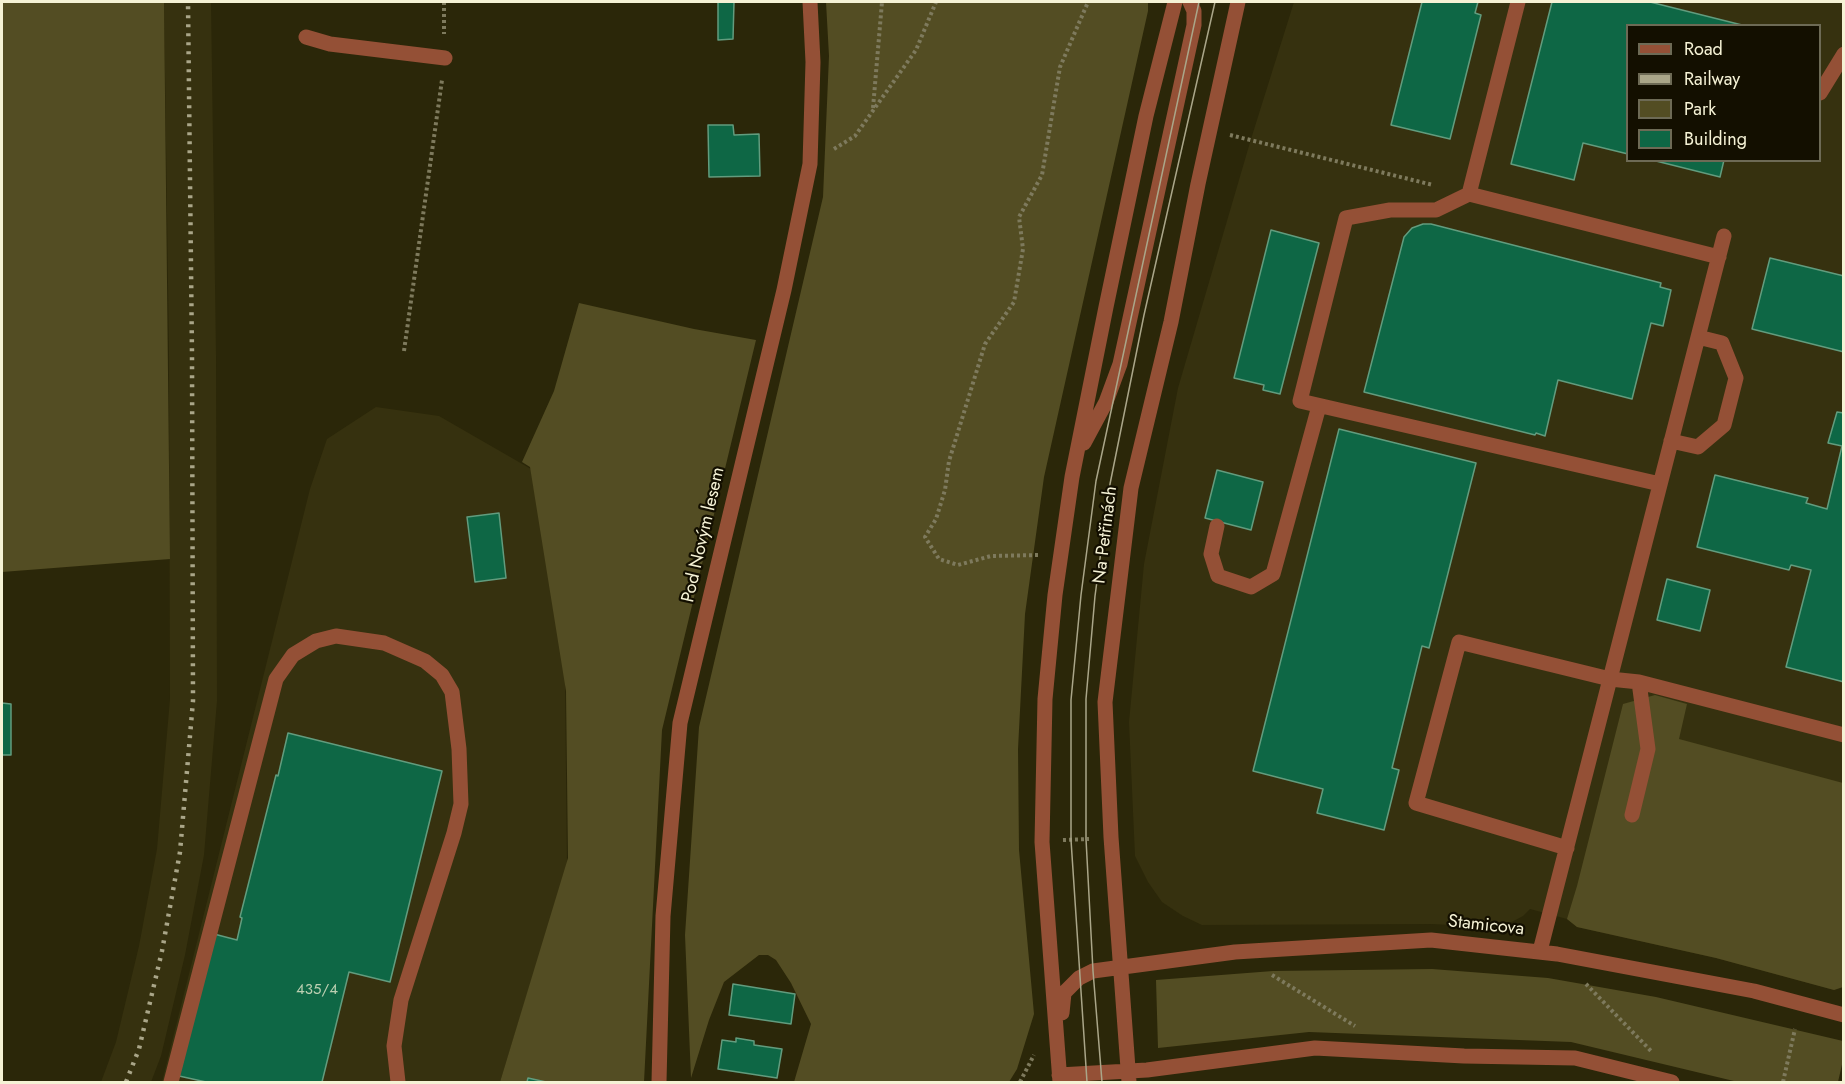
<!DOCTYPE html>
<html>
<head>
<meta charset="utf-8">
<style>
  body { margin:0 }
  #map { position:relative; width:1845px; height:1084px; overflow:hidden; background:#2b2709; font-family:Jost,sans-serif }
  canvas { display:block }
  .frame { position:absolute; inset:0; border:3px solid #f5f2d5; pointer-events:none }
  .legend { position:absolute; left:1626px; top:24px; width:195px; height:138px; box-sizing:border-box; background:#130f00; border:2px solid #6d6a55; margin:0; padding:8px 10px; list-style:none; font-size:18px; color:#f5f2d5 }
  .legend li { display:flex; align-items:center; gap:12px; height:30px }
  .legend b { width:30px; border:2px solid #6d6a55 }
</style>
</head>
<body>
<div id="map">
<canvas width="1845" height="1084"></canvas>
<div class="frame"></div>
<ul class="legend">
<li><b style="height:8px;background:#945036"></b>Road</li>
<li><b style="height:8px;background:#aaa689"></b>Railway</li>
<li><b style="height:16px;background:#534d23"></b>Park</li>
<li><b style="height:16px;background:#0e6745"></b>Building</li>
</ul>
</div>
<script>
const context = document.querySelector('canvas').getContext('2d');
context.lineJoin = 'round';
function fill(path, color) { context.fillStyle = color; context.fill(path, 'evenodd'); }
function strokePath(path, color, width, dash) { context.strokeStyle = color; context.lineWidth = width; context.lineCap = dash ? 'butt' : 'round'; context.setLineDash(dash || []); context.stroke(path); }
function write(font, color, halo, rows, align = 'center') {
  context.font = font + ' Jost,sans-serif'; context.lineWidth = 4.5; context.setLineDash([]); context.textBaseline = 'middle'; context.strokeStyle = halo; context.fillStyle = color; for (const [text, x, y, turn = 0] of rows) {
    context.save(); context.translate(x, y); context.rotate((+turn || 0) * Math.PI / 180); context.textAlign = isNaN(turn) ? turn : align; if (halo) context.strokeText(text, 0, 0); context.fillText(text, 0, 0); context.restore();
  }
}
fill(new Path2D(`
  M 164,2 L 211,2 L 216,355 L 217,701 L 204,855 L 185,955 L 161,1056 L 151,1082 L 101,1082 L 116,1042 L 139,946 L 157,849 L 170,699 L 169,355 Z
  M 1294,2 L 1843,2 L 1843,987 L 1834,990 L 1716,958 L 1577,927 L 1567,919 L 1530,909 L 1523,916 L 1506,925 L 1491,927 L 1432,924 L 1202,925 L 1183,916 L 1162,902 L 1148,882 L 1135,856 L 1129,722 L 1144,564 L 1178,388 L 1251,139 ZM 1628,26 L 1820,26 L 1820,160 L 1628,160 Z
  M 376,407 L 439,416 L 531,469 L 565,675 L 567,867 L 500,1082 L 162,1082 L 310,489 L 327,439 Z`), '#36310f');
fill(new Path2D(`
  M 2,2 L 164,2 L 170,559 L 2,572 Z
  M 826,2 L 1148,2 L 1148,11 L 1044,477 L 1025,614 L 1018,749 L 1019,850 L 1034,1014 L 1017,1069 L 1009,1082 L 794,1082 L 811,1024 L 791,983 L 776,960 L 768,955 L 759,955 L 724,982 L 709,1020 L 691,1078 L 685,935 L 699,727 L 823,197 L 829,56 Z
  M 579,303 L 694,329 L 756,340 L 662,730 L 644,1082 L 500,1082 L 568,858 L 566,691 L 530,467 L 522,462 L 554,391 Z
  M 1655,695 L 1687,704 L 1679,739 L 1843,783 L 1843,987 L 1834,990 L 1716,958 L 1577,927 L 1567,919 L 1577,886 L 1623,704 Z
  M 1432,969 L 1548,978 L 1656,997 L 1843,1041 L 1843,1060 L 1838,1082 L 1738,1082 L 1571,1042 L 1309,1032 L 1158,1048 L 1156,980 L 1273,971 Z`), '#534d23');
const building = new Path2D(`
  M 718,2 L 734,2 L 733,39 L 718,40 Z
  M 1422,2 L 1478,2 L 1475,13 L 1481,15 L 1450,139 L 1391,125 Z
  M 1552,2 L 1650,2 L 1746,26 L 1628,26 L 1628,154 L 1583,143 L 1574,180 L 1511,164 Z
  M 708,125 L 733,125 L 734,135 L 759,134 L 760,176 L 709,177 Z
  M 1652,160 L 1724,160 L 1720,177 Z
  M 1423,224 L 1431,224 L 1661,283 L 1660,287 L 1671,290 L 1663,326 L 1651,323 L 1632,399 L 1558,380 L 1545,436 L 1536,433 L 1535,435 L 1364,392 L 1404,237 L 1412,228 Z
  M 1271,230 L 1319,243 L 1280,394 L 1263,390 L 1264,385 L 1234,378 Z
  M 1770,258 L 1844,276 L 1844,352 L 1752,329 Z
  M 1837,412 L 1844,413 L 1844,682 L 1786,667 L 1811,570 L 1791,565 L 1789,570 L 1697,547 L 1715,475 L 1808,498 L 1806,503 L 1827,509 L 1842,446 L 1828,443 Z
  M 1339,429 L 1476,463 L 1429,648 L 1422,646 L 1392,768 L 1399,770 L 1384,830 L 1317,813 L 1323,789 L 1253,771 Z
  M 1217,470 L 1263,482 L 1251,530 L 1205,518 Z
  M 499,513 L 506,578 L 475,582 L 467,517 Z
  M 1667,579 L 1710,590 L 1700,631 L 1657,620 Z
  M 2,703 L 11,704 L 11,755 L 2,755 Z
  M 288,733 L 442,771 L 390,982 L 349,972 L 322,1082 L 206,1082 L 179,1076 L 214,934 L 237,940 L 242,918 L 240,917 L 276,775 L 278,776 Z
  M 733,984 L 795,994 L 791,1024 L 729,1015 Z
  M 736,1038 L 754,1041 L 754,1045 L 782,1049 L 777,1078 L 718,1069 L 722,1040 L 736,1042 Z
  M 528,1078 L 546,1082 L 527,1082 Z`);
fill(building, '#0e6745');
strokePath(building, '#629c7e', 1.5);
strokePath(new Path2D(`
  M 444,2 L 444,34
  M 873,108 L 882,2
  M 1230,135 L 1433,185
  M 834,149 L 855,136 L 916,50 L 936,2
  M 404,351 L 442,80
  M 1038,555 L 991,556 L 958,565 L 939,559 L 925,537 L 936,519 L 945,490 L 949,461 L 985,344 L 1014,302 L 1023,249 L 1019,217 L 1042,175 L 1060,67 L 1088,2
  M 1063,840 L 1089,839
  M 1272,975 L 1355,1026
  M 1586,984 L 1652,1052
  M 1020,1082 L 1034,1055
  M 1783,1082 L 1795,1029`), '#7e7a5d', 4, [3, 3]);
strokePath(new Path2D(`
  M 1518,2 L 1469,194 L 1719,257
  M 306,37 L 330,44 L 445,58
  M 1820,93 L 1844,54
  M 1469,194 L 1436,210 L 1390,210 L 1346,218 L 1300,401 L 1660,484
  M 1671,441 L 1698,447 L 1724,425 L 1736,378 L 1722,343 L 1698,337
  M 1084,443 L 1106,402 L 1120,364 L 1194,25 L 1194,11 L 1190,2
  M 1217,526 L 1211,554 L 1218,576 L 1251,587 L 1273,574 L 1319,406
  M 1632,815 L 1648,749 L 1639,682
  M 1567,848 L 1416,803 L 1459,642 L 1610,679 L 1639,682 L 1844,735
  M 1540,951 L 1724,236
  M 1062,1013 L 1064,993 L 1079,978 L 1093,971 L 1235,952 L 1431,940 L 1557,954 L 1754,991 L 1844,1015
  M 1059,1075 L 1147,1070 L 1315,1048 L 1464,1056 L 1575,1058 L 1672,1082
  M 171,1082 L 276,679 L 293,655 L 316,641 L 336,636 L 384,643 L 425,661 L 442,675 L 452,692 L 459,749 L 461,804 L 454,833 L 401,1000 L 394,1046 L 398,1082
  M 659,1082 L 663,916 L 680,723 L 784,290 L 810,164 L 813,62 L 810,2
  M 1060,1082 L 1042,842 L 1045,699 L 1055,595 L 1072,477 L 1106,307 L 1146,116 L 1175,2
  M 1129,1082 L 1111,837 L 1105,702 L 1131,488 L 1171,322 L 1198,184 L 1238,2`), '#945036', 15);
strokePath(new Path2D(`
  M 1087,1082 L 1071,840 L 1071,700 L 1081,595 L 1096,481 L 1199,2
  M 1102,1082 L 1093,971 L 1086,839 L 1086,699 L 1095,596 L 1110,484 L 1144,315 L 1215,2`), '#aaa689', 1.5);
strokePath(new Path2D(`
  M 126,1082 L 139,1049 L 162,951 L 180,852 L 193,701 L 192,355 L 188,2`), '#aaa689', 4.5, [3, 6]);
write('15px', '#bbcfb1', null, [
  ["435/4",317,990]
]);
write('18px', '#f5f2d5', '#130f00', [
  ["Pod Novým lesem",704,535,-77],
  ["Na Petřinách",1106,535,-83],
  ["Stamicova",1486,926,6]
]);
</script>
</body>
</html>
